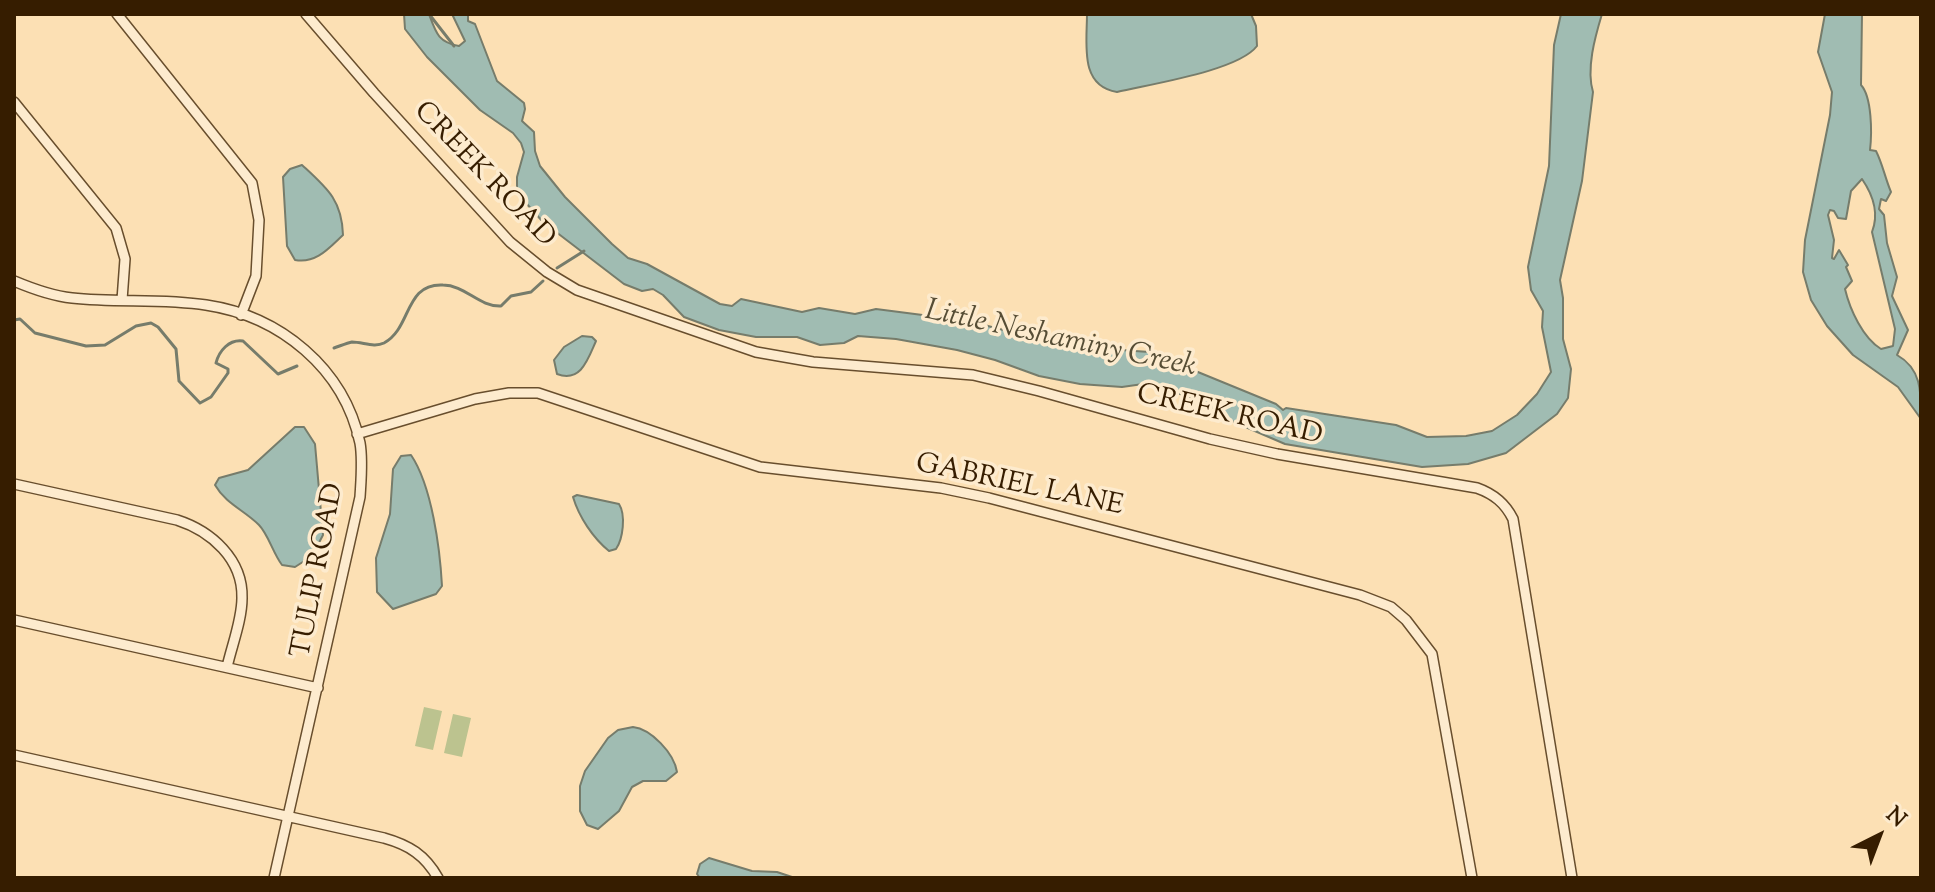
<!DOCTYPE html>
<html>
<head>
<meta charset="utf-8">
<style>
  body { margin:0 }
  #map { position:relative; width:1935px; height:892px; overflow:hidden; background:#fce0b4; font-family:"Sorts Mill Goudy",serif }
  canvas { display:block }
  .frame { position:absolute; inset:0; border:16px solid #361d00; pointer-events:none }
  .north { position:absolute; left:1839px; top:796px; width:80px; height:80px; -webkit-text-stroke:6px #fdebce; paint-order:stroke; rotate:42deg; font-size:22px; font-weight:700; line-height:32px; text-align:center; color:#361d00 }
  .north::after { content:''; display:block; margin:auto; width:28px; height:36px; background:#361d00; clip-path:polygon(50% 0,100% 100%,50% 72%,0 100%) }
</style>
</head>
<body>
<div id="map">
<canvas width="1935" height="892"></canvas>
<div class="frame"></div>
<div class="north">N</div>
</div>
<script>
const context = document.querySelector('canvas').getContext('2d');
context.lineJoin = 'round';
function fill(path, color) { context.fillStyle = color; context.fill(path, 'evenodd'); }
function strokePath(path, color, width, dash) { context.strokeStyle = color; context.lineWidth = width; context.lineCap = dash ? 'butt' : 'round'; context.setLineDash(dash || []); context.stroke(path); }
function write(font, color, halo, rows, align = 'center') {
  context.font = font + ' "Sorts Mill Goudy",serif'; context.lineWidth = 7; context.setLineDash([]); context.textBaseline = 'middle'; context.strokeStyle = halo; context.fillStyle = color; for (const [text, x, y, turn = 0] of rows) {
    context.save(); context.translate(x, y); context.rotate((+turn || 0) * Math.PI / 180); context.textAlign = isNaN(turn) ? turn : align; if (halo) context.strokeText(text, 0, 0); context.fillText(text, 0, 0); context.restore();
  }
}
fill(new Path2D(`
  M 424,707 L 442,711 L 433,750 L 415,746 Z
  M 453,714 L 471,718 L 462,757 L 444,753 Z`), '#bcc38f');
const water = new Path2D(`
  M 404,14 L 429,14 C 436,33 438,42 459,46 L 465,41 L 452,14 L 468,14 L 468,21 L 475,24 L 497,81 L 524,103 L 525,109 L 522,121 L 534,132 L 535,151 L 540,166 L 565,197 L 612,244 L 628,258 L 647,264 L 720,304 L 732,306 L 741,299 L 802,312 L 819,308 L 855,314 L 876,309 L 938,317 L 945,315 L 1019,334 L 1094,348 L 1149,352 L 1276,404 L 1283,410 L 1286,408 L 1396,425 L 1427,437 L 1466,436 L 1492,431 L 1517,415 L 1537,394 L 1551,372 L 1542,327 L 1543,311 L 1531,290 L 1528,267 L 1549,166 L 1554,45 L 1561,14 L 1602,14 C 1595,37 1586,69 1593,92 L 1582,181 L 1560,280 L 1563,298 L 1563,339 L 1571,369 L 1568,398 L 1557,414 L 1506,453 L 1468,464 L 1422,467 L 1285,444 L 1220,416 L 1203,401 L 1170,391 L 1143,384 L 1122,387 L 1080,384 L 1039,376 L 995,360 L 957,350 L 896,339 L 858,336 L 844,343 L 820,345 L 797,337 L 756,337 L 719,330 L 684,317 L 663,295 L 653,289 L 642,291 L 624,284 L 543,222 L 517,193 L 517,177 L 524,152 L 521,143 L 513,133 L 480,110 L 427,57 L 405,29 Z
  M 1087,14 L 1251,14 L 1256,26 L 1257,46 C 1238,71 1150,84 1117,92 C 1079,86 1087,44 1087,14 Z
  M 1825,14 L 1862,14 L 1861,85 C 1872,97 1872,133 1870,150 L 1876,151 C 1883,165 1885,178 1891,192 L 1886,201 L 1881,199 L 1879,209 L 1884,215 L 1887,243 L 1897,277 L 1892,296 L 1908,330 L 1897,355 C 1922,369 1921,393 1921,419 L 1898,387 L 1853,355 L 1827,326 L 1811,300 L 1803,272 L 1805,240 L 1830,115 L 1832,92 L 1818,52 ZM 1862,179 C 1873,195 1879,214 1872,232 L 1895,329 L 1893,346 L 1881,349 C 1863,338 1850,310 1845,289 L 1852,281 L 1846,267 L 1848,265 L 1839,250 L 1834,259 L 1832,258 L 1834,240 L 1828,215 L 1830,210 L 1834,211 L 1838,218 L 1846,219 L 1851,191 Z
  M 302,165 C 327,188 342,200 343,235 C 329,248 316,264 295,260 L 287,246 L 283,177 L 290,169 Z
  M 582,336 L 592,337 L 596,341 C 588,359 581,383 557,374 L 554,360 L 564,347 Z
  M 295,427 L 304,427 L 315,444 L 323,535 L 312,556 L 295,567 L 282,565 C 273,553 268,534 259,525 C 244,510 226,504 215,485 L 219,478 L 248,470 Z
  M 411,455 C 432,486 440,549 442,586 L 436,594 L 393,609 L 377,592 L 376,558 L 390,514 L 393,469 L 401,456 Z
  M 577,495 L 619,504 C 626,515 623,539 616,549 L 609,551 C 593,538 579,517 573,497 Z
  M 633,727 C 651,729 674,753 677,772 L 666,781 L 643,781 L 632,787 L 619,811 L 598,829 L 587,825 L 580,811 L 580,786 L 585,771 L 608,738 L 618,730 Z
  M 709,858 L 752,871 L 777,872 L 795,878 L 700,878 L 697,874 L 700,864 Z`);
fill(water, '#a0bcb2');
strokePath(water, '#767c6b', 2);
strokePath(new Path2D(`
  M 429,14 L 454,46
  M 557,268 L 584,251
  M 14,320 L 20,319 L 35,333 L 86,346 L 105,345 L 136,326 L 151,323 L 158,327 L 176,349 L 179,381 L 200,403 L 211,397 L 228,373 L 228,369 L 216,363 C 219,351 229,339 243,341 L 278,374 L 297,366
  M 334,348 C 340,346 347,343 352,342 C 363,342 374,348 384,343 C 412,328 404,283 443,285 C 465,285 479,307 501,306 L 511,296 L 531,292 L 543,281
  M 14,349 L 14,355`), '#767c6b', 3);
const street = new Path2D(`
  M 117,14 L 252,183 L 259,220 L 256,276 L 241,315
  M 306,14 L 374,93 L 510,242 L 547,272 L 577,290 L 756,352 L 813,362 L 973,375 L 1039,391 L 1210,439 L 1277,454 L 1477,488 C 1494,494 1505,503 1513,519 L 1572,878
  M 14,102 L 116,228 L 125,259 L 122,300
  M 14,281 C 33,289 52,296 72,298 C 117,303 162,298 206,305 C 280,316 344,368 360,443 C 363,460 361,480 360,497 L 274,878
  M 357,434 L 475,399 L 509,393 L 538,393 L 760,467 L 941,488 L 989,498 L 1360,595 L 1391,607 L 1406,620 L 1432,654 L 1472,878
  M 14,484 L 177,520 C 211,531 243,559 242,598 C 242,620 232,645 227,667
  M 14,620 L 318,688
  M 14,755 L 384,838 C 409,845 425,855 438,878`);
strokePath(street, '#684e2d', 12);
strokePath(street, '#fdebce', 9);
write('28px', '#361d00', '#fdebce', [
  ["CREEK ROAD",483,176,46],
  ["CREEK ROAD",1229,417,13],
  ["GABRIEL LANE",1019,487,12],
  ["TULIP ROAD",320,571,-79]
]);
write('italic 30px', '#564d35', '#fdebce', [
  ["Little Neshaminy Creek",1060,341,12]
]);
</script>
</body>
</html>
